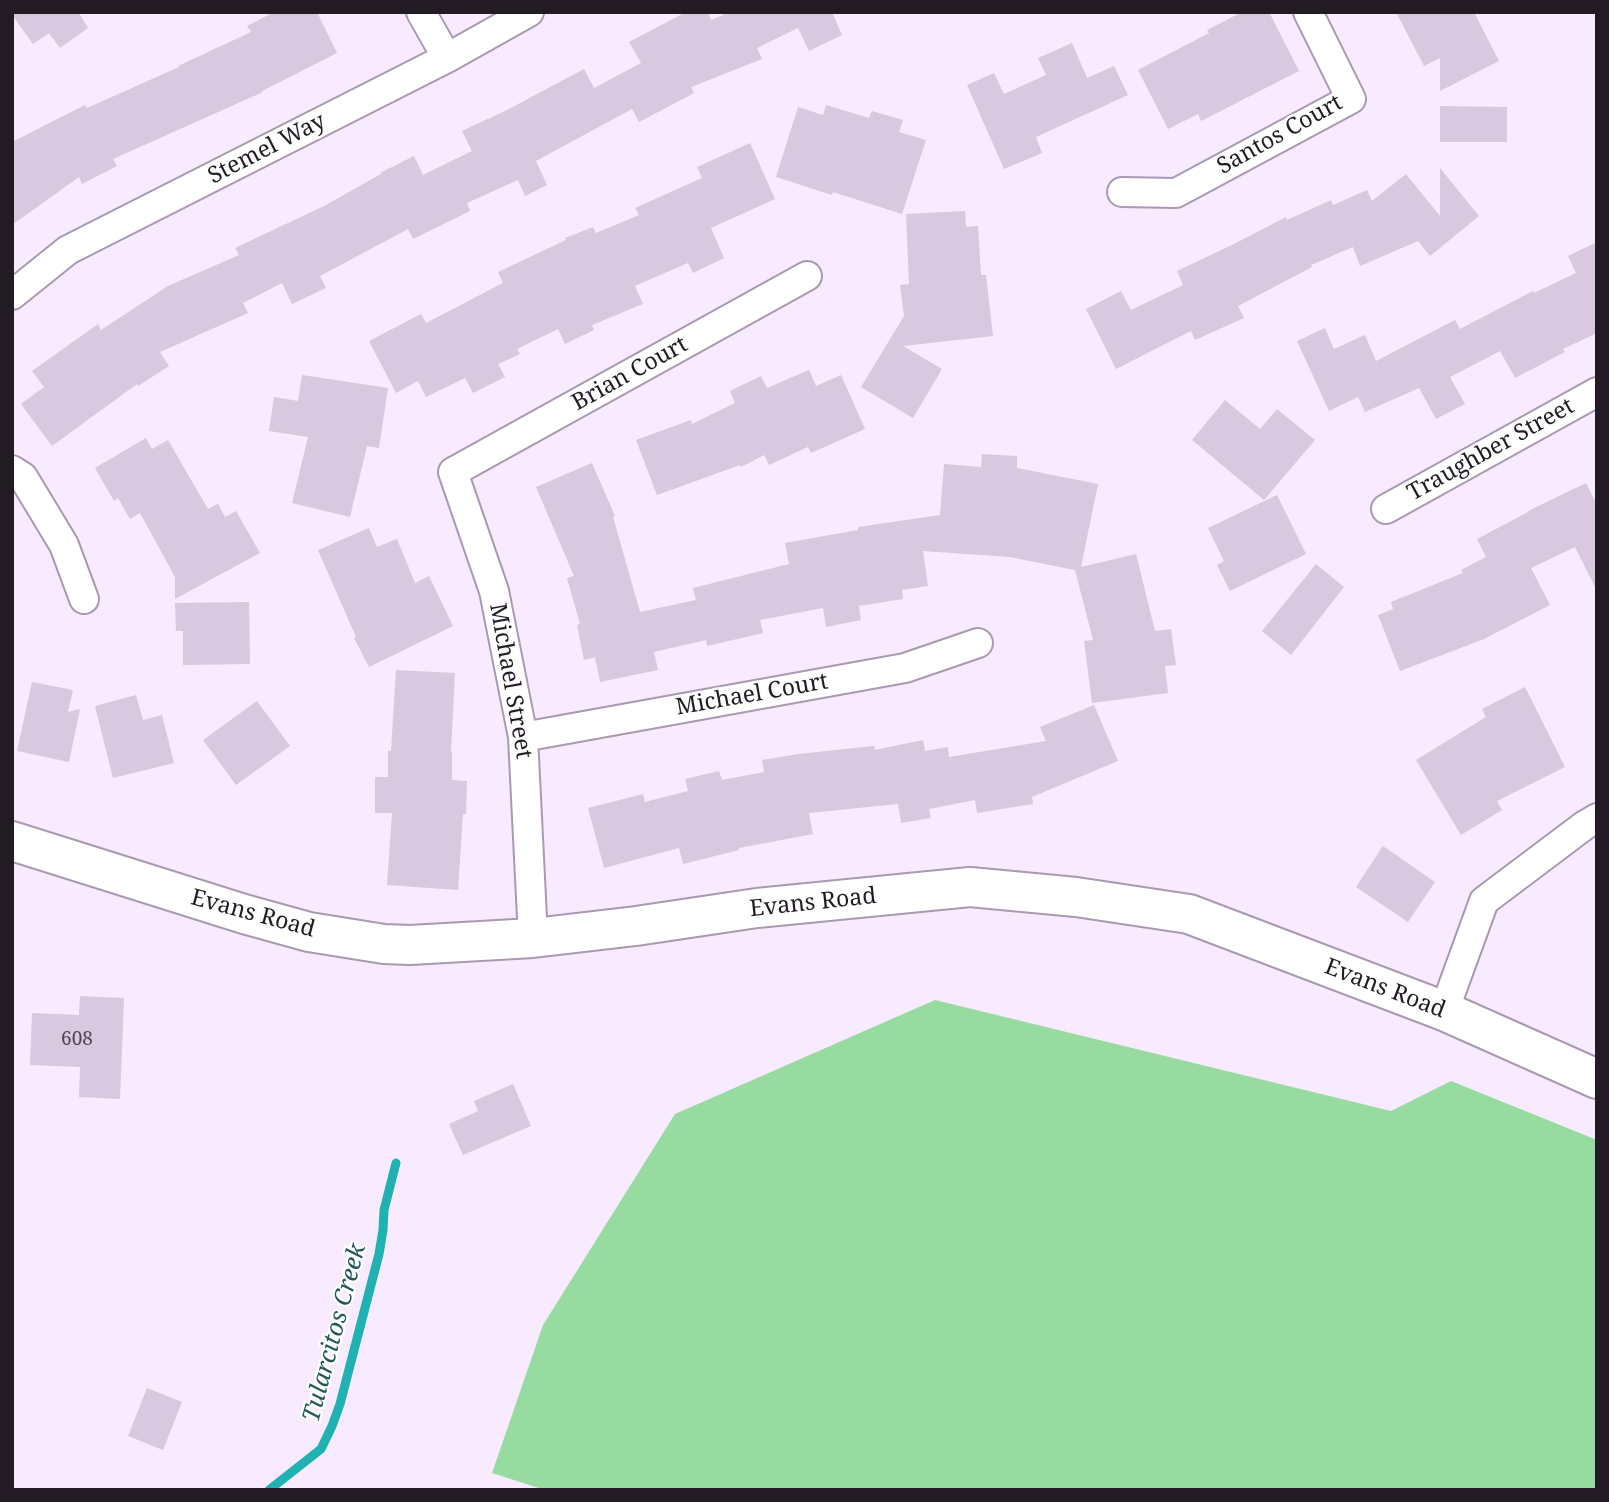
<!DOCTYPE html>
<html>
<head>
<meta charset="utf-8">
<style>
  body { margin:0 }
  #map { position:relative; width:1609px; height:1502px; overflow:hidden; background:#f8eaff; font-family:"Noto Serif",serif }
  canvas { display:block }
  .frame { position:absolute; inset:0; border:14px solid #221b24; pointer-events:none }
</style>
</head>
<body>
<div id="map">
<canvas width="1609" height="1502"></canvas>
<div class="frame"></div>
</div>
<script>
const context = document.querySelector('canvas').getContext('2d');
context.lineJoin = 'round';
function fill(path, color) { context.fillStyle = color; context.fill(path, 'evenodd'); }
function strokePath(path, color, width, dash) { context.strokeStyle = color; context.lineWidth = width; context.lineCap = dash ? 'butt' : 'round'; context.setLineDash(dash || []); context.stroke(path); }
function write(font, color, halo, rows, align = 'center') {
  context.font = font + ' "Noto Serif",serif'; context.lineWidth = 5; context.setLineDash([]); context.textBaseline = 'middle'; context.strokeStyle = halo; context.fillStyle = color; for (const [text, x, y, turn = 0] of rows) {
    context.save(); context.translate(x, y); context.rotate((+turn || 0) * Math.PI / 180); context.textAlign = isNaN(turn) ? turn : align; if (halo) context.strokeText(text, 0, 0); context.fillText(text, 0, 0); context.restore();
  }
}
fill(new Path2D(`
  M 935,1000 L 1391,1111 L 1451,1081 L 1597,1140 L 1597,1490 L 545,1490 L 492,1473 L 543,1325 L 675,1114 Z`), '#98dba1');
strokePath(new Path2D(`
  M 269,1490 L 321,1449 L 332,1426 L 340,1404 L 379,1254 L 383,1230 L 384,1210 L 396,1163`), '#20b1b2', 9);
fill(new Path2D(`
  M 12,12 L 80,12 L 79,13 L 88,28 L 60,48 L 49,33 L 33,44 L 12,15 Z
  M 274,12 L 317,12 L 337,53 L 262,91 L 263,92 L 113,159 L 117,166 L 82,184 L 79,177 L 12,225 L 12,142 L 85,105 L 87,108 L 179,67 L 178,66 L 251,32 L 247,26 Z
  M 686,12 L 708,12 L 711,20 L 730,12 L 832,12 L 842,35 L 809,51 L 798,28 L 757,48 L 762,59 L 691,87 L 694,93 L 639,122 L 632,109 L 536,161 L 547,185 L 525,196 L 518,180 L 467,203 L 470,211 L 413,239 L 408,229 L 320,276 L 326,288 L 292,304 L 282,283 L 243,303 L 248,313 L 160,352 L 169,366 L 138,386 L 137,384 L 52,446 L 21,404 L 44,387 L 32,371 L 98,324 L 101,330 L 168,286 L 239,255 L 235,248 L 324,206 L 381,174 L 380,173 L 414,156 L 423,175 L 472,151 L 462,131 L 507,110 L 584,69 L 594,88 L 641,63 L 629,42 Z
  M 1242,12 L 1269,12 L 1299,71 L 1201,121 L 1198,114 L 1168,129 L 1138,70 L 1209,33 L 1207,30 Z
  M 1396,12 L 1474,12 L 1499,61 L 1440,91 L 1440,58 L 1424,66 Z
  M 1072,43 L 1087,78 L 1114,66 L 1128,95 L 1036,137 L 1042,153 L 1004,169 L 967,85 L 994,73 L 1004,94 L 1046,75 L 1038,58 Z
  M 826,105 L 869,118 L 872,111 L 903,120 L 899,132 L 926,140 L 902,214 L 833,192 L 832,195 L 776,177 L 798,107 L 823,115 Z
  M 1440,106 L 1507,107 L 1507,142 L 1440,142 Z
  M 750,143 L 775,199 L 711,228 L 724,258 L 693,273 L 688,263 L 635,286 L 643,304 L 592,325 L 594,330 L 565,344 L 558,329 L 517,349 L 520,354 L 498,364 L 505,377 L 473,393 L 465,378 L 426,397 L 418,381 L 396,393 L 369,341 L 421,314 L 426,323 L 503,283 L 498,272 L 566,240 L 565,238 L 593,227 L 596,233 L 639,215 L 635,208 L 702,178 L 697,167 Z
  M 1440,168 L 1479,216 L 1430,256 L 1418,241 L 1360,266 L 1353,247 L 1311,265 L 1312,267 L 1238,306 L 1244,318 L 1195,340 L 1191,331 L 1116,369 L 1086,309 L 1121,291 L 1131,310 L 1183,285 L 1177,271 L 1234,244 L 1286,217 L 1287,220 L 1331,200 L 1333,205 L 1367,190 L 1372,201 L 1406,174 L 1440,216 Z
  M 965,211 L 966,227 L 978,226 L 981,275 L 986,275 L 993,336 L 903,346 L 942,369 L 913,418 L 861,387 L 904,316 L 900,285 L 909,284 L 906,214 Z
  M 1597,242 L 1597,333 L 1563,349 L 1565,352 L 1515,378 L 1500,351 L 1450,377 L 1465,404 L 1436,419 L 1419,388 L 1365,412 L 1358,397 L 1329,411 L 1297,341 L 1325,328 L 1334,349 L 1365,335 L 1376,361 L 1455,320 L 1460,329 L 1533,291 L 1534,293 L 1576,273 L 1568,256 Z
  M 809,370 L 816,386 L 841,375 L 865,429 L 811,453 L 808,447 L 769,465 L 764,455 L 741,467 L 740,465 L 657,495 L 636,440 L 691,420 L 692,424 L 735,403 L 730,391 L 761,376 L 767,388 Z
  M 302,375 L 388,388 L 379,448 L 367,446 L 350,517 L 292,503 L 308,437 L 269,431 L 274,397 L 298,401 Z
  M 1225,400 L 1260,429 L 1277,409 L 1315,440 L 1264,500 L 1192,440 Z
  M 146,438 L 152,449 L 168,440 L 208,509 L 218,504 L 225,517 L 236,511 L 260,553 L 175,599 L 175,577 L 140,513 L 130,519 L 118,498 L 114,501 L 95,468 Z
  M 982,454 L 1017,456 L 1017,468 L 1098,484 L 1081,567 L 1136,554 L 1155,631 L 1171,629 L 1176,665 L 1165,666 L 1168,693 L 1092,703 L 1084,641 L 1093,640 L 1075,570 L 1010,557 L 923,551 L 928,586 L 902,590 L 903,599 L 859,606 L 861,620 L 826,627 L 823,608 L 760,620 L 763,633 L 707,646 L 706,640 L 654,652 L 658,670 L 600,682 L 595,657 L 584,660 L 577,625 L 580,624 L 567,578 L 574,576 L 536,487 L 592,463 L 615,516 L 613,517 L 640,612 L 696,600 L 693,588 L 789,564 L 785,543 L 858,530 L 858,527 L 940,515 L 944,464 L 981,467 Z
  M 1586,483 L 1597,505 L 1597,591 L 1575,547 L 1531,568 L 1550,605 L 1484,639 L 1400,671 L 1378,615 L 1393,609 L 1391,602 L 1463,573 L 1461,570 L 1486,557 L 1477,539 L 1528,512 L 1528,511 Z
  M 1277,495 L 1306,554 L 1230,591 L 1217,565 L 1224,561 L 1208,528 Z
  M 369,528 L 377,547 L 397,539 L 415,583 L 429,576 L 453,626 L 369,667 L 354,638 L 356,637 L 318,550 Z
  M 1316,564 L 1344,587 L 1291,655 L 1262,631 Z
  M 249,602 L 250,664 L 183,665 L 183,631 L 176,631 L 175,603 Z
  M 396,670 L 455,673 L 451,752 L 452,752 L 452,780 L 467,781 L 466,814 L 463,814 L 458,890 L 387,885 L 392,813 L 375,813 L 375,777 L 388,777 L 388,751 L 391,751 Z
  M 32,682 L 73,690 L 68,712 L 80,709 L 69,762 L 17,751 Z
  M 1525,687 L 1565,767 L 1497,801 L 1502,810 L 1461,835 L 1416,760 L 1486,717 L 1482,709 Z
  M 136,695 L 143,720 L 162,715 L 174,763 L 113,778 L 95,706 Z
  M 257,701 L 290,746 L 236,785 L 203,740 Z
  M 1094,705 L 1118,761 L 1032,797 L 1033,804 L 977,813 L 975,800 L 929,809 L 931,818 L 901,823 L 898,804 L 809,813 L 813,834 L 739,848 L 739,850 L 683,864 L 679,848 L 604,868 L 588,808 L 643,794 L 645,802 L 688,791 L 685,779 L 719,771 L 722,780 L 764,772 L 762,760 L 798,754 L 874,746 L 875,750 L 923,740 L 925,751 L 948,747 L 949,757 L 1046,741 L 1040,727 Z
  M 1383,846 L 1435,882 L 1408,922 L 1356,887 Z
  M 80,996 L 124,998 L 120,1099 L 79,1097 L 80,1067 L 30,1065 L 32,1013 L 79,1015 Z
  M 513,1084 L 531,1126 L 463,1155 L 449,1124 L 478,1111 L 474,1101 Z
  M 147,1388 L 182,1402 L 163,1450 L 128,1436 Z`), '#d8c8e0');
const street = new Path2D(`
  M 421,12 L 447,58
  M 1122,192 L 1176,193 L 1351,99 L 1308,12
  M 12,295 L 68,250 L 447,58 L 529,12
  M 12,470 L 23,477 L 64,545 L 84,599
  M 1386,509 L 1597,392
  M 523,737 L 905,668 L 978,643
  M 533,938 L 523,737 L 494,591 L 453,472 L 807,276
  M 1444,1011 L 1484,901 L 1585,825 L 1597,818`);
const secondary = new Path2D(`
  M 12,841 L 244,914 L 309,932 L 384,944 L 410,945 L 533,938 L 636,926 L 757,908 L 970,887 L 1076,897 L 1189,914 L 1444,1011 L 1597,1079`);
strokePath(street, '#a999b1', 32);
strokePath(secondary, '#a999b1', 42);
strokePath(street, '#fff', 28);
strokePath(secondary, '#fff', 38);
write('19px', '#504653', null, [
  ["608",77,1040]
]);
write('23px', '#221b24', '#fdfdfd', [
  ["Santos Court",1280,135,-29],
  ["Stemel Way",267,149,-27],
  ["Brian Court",630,374,-29],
  ["Traughber Street",1491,450,-29],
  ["Michael Street",510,681,80],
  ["Michael Court",752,695,-10],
  ["Evans Road",813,903,-6],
  ["Evans Road",253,914,15],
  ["Evans Road",1385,989,21]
]);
write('italic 24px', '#205757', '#fdfdfd', [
  ["Tularcitos Creek",335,1333,-75]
]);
</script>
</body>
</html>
